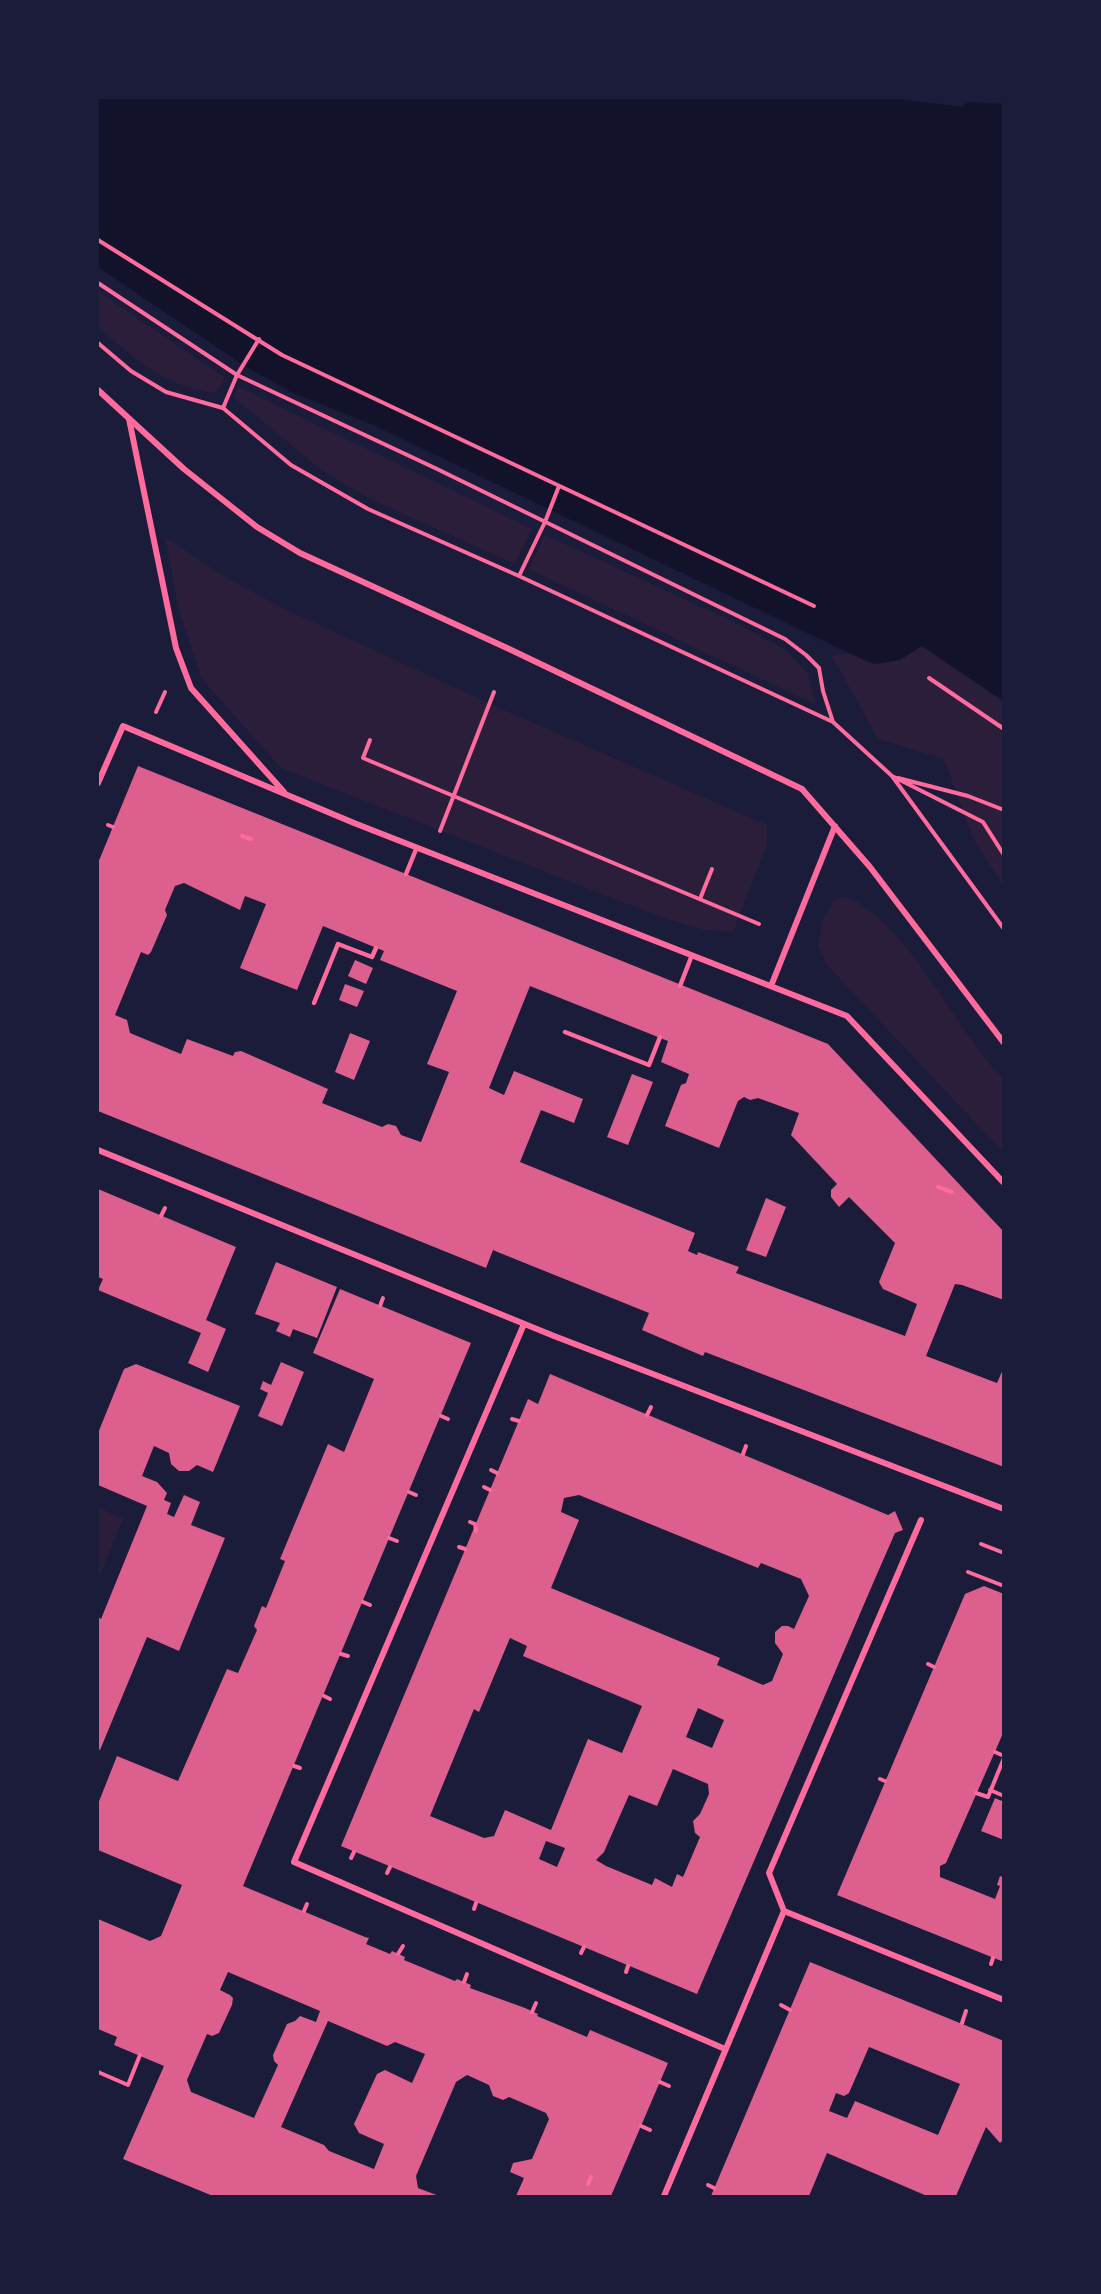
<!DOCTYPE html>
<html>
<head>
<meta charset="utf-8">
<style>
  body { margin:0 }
  #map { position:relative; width:1101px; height:2294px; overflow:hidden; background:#1b1b3a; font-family:Literata,serif }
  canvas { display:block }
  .frame { position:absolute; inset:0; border:99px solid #1b1b3a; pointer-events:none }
</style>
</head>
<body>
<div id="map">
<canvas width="1101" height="2294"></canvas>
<div class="frame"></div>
</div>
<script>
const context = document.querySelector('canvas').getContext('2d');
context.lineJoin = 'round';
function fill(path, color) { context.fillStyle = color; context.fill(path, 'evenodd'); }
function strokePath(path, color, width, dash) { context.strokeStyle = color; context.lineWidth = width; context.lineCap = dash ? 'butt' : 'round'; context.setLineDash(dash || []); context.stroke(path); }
fill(new Path2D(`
  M 98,291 L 225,378 L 216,393 C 162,386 137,360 98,327 Z
  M 239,387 L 532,529 L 515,564 L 368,498 L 320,469 L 233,397 Z
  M 545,535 L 734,622 L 786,650 L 808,674 L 816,705 L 529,569 Z
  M 165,537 L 230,580 L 291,612 L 497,707 L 767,825 L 767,845 L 733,932 L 705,930 L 663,918 L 281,768 L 202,679 L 179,611 Z
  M 922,646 L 1003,701 L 1003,886 L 973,838 L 944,759 L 878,739 L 832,656 C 858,649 853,660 873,663 C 891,667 908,655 922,646 Z
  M 847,897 C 902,921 945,1007 982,1054 C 988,1063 996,1071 1003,1078 L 1003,1152 L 826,964 L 818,946 L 822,921 L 834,900 Z
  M 98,1507 L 123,1519 L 98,1580 Z`), '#2a1e3b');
fill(new Path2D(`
  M 98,98 L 891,98 L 962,107 L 968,102 L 1003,104 L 1003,701 L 922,646 L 900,660 L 874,664 L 847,652 L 373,425 L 289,391 L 243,365 L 98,267 Z`), '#12122b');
fill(new Path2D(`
  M 138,766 L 828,1044 L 1004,1232 L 1004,1300 L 962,1285 L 955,1284 L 926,1356 L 997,1383 L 1004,1367 L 1004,1467 L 705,1352 L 703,1356 L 642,1330 L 649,1313 L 500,1253 L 493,1250 L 486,1268 L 98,1111 L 98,863 ZM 184,883 L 240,910 L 245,896 L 266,904 L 240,968 L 297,990 L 323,926 L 384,951 L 380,960 L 457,991 L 427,1064 L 449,1072 L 421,1142 L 401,1135 L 396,1126 L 388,1124 L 382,1127 L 322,1103 L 328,1089 L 241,1051 L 235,1052 L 233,1056 L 187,1039 L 181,1054 L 130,1033 L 127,1020 L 115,1015 L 141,952 L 148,955 L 151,952 L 167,915 L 165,910 L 175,886 ZM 530,986 L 668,1041 L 661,1062 L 689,1074 L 686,1083 L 681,1085 L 665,1126 L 719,1148 L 738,1101 L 744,1097 L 750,1100 L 758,1098 L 799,1113 L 791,1135 L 837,1184 L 831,1190 L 831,1197 L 839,1207 L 849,1197 L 895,1243 L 879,1282 L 883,1289 L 917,1304 L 905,1336 L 736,1273 L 739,1267 L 698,1252 L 697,1255 L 688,1251 L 695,1233 L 520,1162 L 541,1110 L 574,1123 L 583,1099 L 514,1071 L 504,1095 L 489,1088 Z
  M 355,960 L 373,968 L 366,984 L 348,976 Z
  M 345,984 L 364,991 L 357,1007 L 339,1000 Z
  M 350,1033 L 370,1041 L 354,1080 L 335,1072 Z
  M 632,1074 L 653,1082 L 628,1145 L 607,1137 Z
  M 98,1189 L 236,1247 L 206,1320 L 226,1329 L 208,1372 L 188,1363 L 201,1333 L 98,1290 L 103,1279 L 98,1277 Z
  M 766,1198 L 786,1207 L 766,1257 L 746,1250 Z
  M 276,1262 L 337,1287 L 317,1338 L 293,1329 L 290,1337 L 276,1331 L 280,1323 L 255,1314 Z
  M 340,1289 L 471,1343 L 243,1886 L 365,1937 L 369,1938 L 366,1944 L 390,1954 L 392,1951 L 405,1957 L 404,1960 L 455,1981 L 457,1979 L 471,1985 L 470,1988 L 525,2008 L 538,2014 L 537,2016 L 587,2037 L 590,2030 L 668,2063 L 611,2196 L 516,2196 L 524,2178 L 510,2172 L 513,2163 L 532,2159 L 549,2119 L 546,2113 L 509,2097 L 503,2100 L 493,2096 L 489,2085 L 467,2075 L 456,2082 L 416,2176 L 418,2188 L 439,2196 L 213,2196 L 123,2159 L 164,2066 L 114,2045 L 117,2037 L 98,2029 L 98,1919 L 150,1941 L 161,1936 L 182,1885 L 98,1850 L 98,1804 L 117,1756 L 178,1781 L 227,1669 L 238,1673 L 257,1630 L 254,1626 L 262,1606 L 266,1608 L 285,1561 L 280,1559 L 328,1444 L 344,1452 L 374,1379 L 313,1353 ZM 228,1972 L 320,2011 L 316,2022 L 300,2016 L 295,2021 L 287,2024 L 273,2055 L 274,2061 L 278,2065 L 254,2118 L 191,2092 L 187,2080 L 207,2034 L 212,2036 L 219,2033 L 232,2005 L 233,1998 L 230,1995 L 220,1990 ZM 328,2021 L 387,2046 L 395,2042 L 425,2054 L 412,2083 L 385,2070 L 377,2074 L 354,2124 L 359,2133 L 384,2144 L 374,2169 L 329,2151 L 324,2145 L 281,2127 Z
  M 281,1362 L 304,1372 L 282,1426 L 258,1416 L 268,1393 L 260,1389 L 263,1381 L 271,1385 Z
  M 136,1364 L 240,1406 L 213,1472 L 197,1465 L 189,1471 L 179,1471 L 171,1464 L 169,1453 L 154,1446 L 142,1476 L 157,1482 L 167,1493 L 164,1500 L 171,1503 L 167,1514 L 174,1517 L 184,1495 L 200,1502 L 191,1525 L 225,1538 L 179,1651 L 147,1637 L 100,1750 L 98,1749 L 98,1617 L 101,1619 L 147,1506 L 98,1485 L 98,1433 L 124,1369 Z
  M 550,1374 L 888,1515 L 895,1511 L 903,1530 L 895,1533 L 874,1581 L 697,1994 L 341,1846 L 528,1399 L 538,1404 ZM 579,1495 L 758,1568 L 761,1563 L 801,1579 L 809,1596 L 794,1629 L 788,1626 L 782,1626 L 775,1632 L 775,1643 L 783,1654 L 772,1681 L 763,1685 L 717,1665 L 720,1658 L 551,1588 L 579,1520 L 561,1512 L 564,1498 ZM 510,1638 L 527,1646 L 523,1656 L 642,1706 L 622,1753 L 588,1739 L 551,1830 L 505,1810 L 494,1836 L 484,1838 L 430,1816 L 474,1709 L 479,1712 ZM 698,1708 L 724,1720 L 712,1748 L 686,1737 ZM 673,1769 L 708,1784 L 709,1794 L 700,1814 L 693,1821 L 695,1833 L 700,1837 L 683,1877 L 677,1874 L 672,1887 L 655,1878 L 652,1885 L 606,1866 L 596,1860 L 604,1852 L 629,1795 L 657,1806 ZM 546,1841 L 565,1848 L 557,1867 L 539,1859 Z
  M 984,1586 L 1004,1594 L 1004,1731 L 946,1863 L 940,1866 L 940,1877 L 995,1899 L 1000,1886 L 997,1885 L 1000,1876 L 1004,1878 L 1004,1962 L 837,1895 L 965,1594 Z
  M 995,1798 L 1004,1802 L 1004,1840 L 981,1831 Z
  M 810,1962 L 1004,2041 L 1004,2139 L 1000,2143 L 986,2127 L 956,2196 L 927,2196 L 827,2153 L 809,2196 L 711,2196 ZM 869,2047 L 960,2084 L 938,2135 L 855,2101 L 847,2118 L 829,2111 L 836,2093 L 844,2096 L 849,2093 Z`), '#dd5f8e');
strokePath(new Path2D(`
  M 98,240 L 282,355 L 814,606
  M 98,283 L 237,375 L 435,468 L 785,639 L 806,655 L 819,668 L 823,691 L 833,722
  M 98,343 L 131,371 L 166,392 L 223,408 L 291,465 L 368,509 L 519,576 L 833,722 L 892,776 L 1004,929
  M 223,408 L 237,375 L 259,339
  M 519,576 L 545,522 L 559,486
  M 929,678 L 1004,729
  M 156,712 L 165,692
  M 370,740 L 363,758 L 759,924
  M 892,776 L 983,822 L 1004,855
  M 898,778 L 968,796 L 1004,810
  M 108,825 L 113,827
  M 440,831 L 494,692
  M 242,836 L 251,839
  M 700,899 L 712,869
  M 938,1187 L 952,1192
  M 161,1216 L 165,1208
  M 380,1306 L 383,1298
  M 647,1415 L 651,1407
  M 441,1416 L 448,1419
  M 512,1419 L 519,1421
  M 743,1454 L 746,1446
  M 491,1470 L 497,1473
  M 484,1487 L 490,1490
  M 409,1492 L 416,1495
  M 470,1522 L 475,1524 L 476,1531
  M 389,1538 L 397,1541
  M 981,1544 L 1004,1553
  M 459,1547 L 465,1549
  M 968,1572 L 1004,1586
  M 363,1602 L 370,1605
  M 341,1654 L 348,1656
  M 928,1664 L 934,1667
  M 324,1696 L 330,1699
  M 995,1752 L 1004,1756
  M 294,1766 L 300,1768
  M 880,1779 L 885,1781
  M 990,1790 L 1004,1796
  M 976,1793 L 988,1797 L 1004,1758
  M 1003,1802 L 1004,1801
  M 351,1858 L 354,1852
  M 387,1873 L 390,1867
  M 474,1909 L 476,1903
  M 304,1911 L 307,1904
  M 581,1953 L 584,1947
  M 398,1954 L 403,1946
  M 991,1964 L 993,1958
  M 626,1972 L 628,1966
  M 464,1982 L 467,1974
  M 781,2005 L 790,2010
  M 532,2012 L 536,2003
  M 962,2023 L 966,2011
  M 98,2072 L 128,2085 L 140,2055
  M 660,2082 L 669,2086
  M 641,2126 L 650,2130
  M 588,2184 L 591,2177
  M 708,2185 L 714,2188`), '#ff6b9d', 4);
strokePath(new Path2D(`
  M 406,874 L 417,847
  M 680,986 L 692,955
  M 314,1003 L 338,944 L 372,957 L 376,948
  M 565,1032 L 649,1065 L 660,1037`), '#ff6b9d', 4.5);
strokePath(new Path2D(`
  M 98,390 L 184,469 L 257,527 L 300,553 L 507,648 L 802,789 L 870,867 L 1004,1043
  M 129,419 L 176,648 L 191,688 L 284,792
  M 98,783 L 123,726 L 354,823 L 847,1016 L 1004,1183
  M 771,986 L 835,826
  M 98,1150 L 554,1336 L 1004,1509
  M 524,1324 L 294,1862 L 725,2049
  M 784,1911 L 1004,2000
  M 664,2196 L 784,1911 L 769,1873 L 921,1520`), '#ff6b9d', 6);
</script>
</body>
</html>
